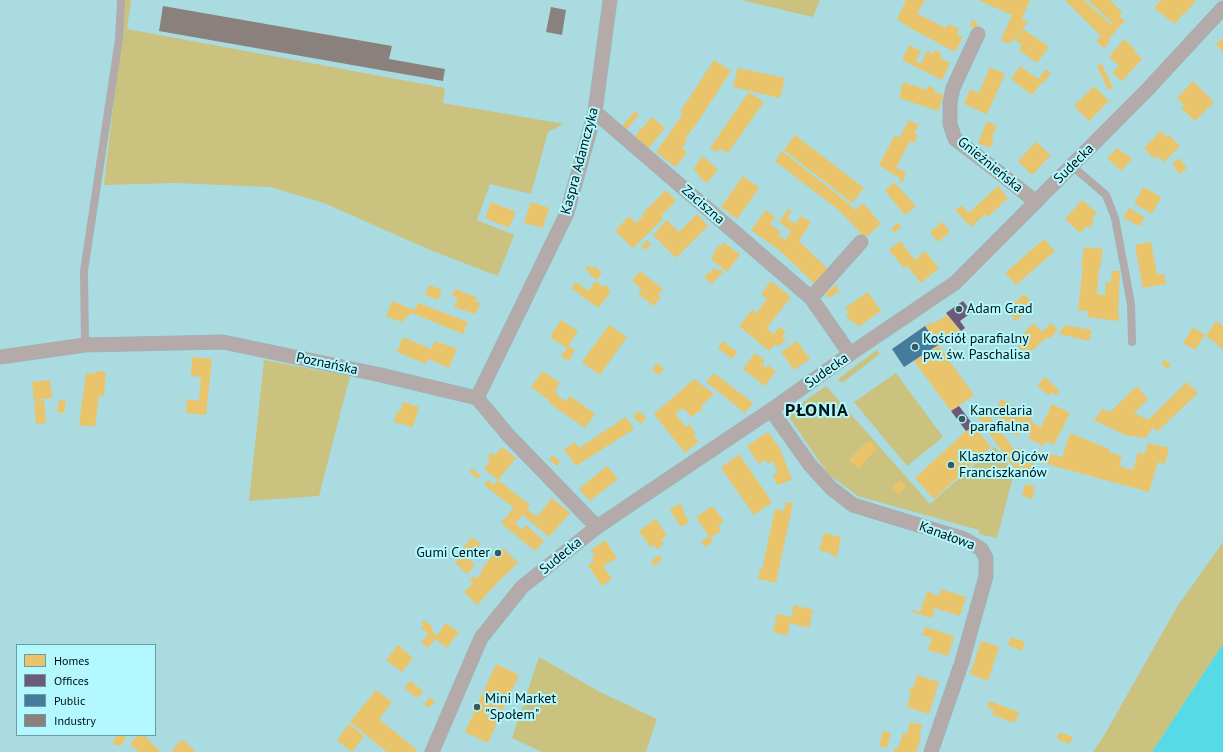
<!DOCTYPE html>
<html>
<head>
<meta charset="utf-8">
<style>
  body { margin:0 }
  #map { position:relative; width:1223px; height:752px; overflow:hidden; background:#aadbe0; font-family:"PT Sans",sans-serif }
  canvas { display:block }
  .legend { position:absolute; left:16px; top:644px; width:140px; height:92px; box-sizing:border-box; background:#b2f8fe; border:1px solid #6b9ca1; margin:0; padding:5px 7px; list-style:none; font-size:12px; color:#001316 }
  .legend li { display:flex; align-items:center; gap:8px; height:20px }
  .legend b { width:20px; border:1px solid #6b9ca1 }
</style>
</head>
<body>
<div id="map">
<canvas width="1223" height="752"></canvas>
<ul class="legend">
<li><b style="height:11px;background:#e9c46a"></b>Homes</li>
<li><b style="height:11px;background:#6d597a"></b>Offices</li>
<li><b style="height:11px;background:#457b9d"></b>Public</li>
<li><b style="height:11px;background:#8a817c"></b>Industry</li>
</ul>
</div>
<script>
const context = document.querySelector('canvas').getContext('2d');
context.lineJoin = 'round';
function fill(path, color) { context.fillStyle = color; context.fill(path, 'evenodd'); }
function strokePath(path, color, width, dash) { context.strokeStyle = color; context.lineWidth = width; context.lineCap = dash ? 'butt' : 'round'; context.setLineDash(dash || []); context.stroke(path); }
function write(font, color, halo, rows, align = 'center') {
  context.font = font + ' "PT Sans",sans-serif'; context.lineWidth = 4; context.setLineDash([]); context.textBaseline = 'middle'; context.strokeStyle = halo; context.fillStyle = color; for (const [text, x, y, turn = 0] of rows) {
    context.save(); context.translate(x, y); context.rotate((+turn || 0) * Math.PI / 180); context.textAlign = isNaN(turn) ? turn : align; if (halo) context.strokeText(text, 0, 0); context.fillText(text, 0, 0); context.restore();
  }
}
fill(new Path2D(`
  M 123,0 L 131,0 L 127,29 L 445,88 L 443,103 L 564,124 L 548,132 L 531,194 L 490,184 L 477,220 L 514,235 L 498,276 L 430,250 L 324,203 L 270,187 L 175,183 L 104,185 L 122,29 Z
  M 741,0 L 820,0 L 813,17 Z
  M 877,350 L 880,354 L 842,383 L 838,379 Z
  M 264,360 L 350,376 L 319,496 L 249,501 Z
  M 896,373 L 943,437 L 907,466 L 854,402 Z
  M 826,386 L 930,504 L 995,447 L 1014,473 L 997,538 L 979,534 L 979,530 L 858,496 L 828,474 L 787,414 Z
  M 1223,542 L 1223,644 L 1152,752 L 1093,752 L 1105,734 L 1177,607 Z
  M 539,657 L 600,692 L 657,719 L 646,752 L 542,752 L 512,738 Z`), '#cac27e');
fill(new Path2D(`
  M 1223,644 L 1223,752 L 1152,752 Z`), '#55dae6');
fill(new Path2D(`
  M 906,0 L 925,0 L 917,14 L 946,28 L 948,24 L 959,29 L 957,34 L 963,37 L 955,52 L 910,28 L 897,19 Z
  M 980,0 L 1030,0 L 1022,19 L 1028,22 L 1012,42 L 1006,43 L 1001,40 L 1012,15 L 980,1 Z
  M 1065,0 L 1084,0 L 1111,25 L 1112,23 L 1088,0 L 1110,0 L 1122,12 L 1119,16 L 1125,20 L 1108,40 L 1110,42 L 1104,48 L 1096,41 L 1101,36 Z
  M 1161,0 L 1196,0 L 1185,14 L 1184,13 L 1175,24 L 1154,8 Z
  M 972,20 L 978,23 L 977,29 L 970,26 Z
  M 1023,29 L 1049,47 L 1037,63 L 1019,50 L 1022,45 L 1015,40 Z
  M 1223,37 L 1223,52 L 1216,45 Z
  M 1124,39 L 1135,49 L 1134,51 L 1142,59 L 1122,81 L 1112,73 L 1119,66 L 1109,57 Z
  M 909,45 L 921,51 L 916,61 L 921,64 L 927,51 L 933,54 L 935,50 L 942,54 L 940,58 L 950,63 L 942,80 L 902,60 Z
  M 714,60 L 731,71 L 697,123 L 685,139 L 687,141 L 682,148 L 687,152 L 676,167 L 656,152 L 683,114 L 680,112 Z
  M 1102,64 L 1113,88 L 1108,90 L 1097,66 Z
  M 1020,66 L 1038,79 L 1046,69 L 1051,73 L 1043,84 L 1042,82 L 1032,95 L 1011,79 Z
  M 990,67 L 1005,74 L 987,114 L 964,104 L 970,89 L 979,93 Z
  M 738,68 L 785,78 L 780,98 L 733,87 Z
  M 1193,81 L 1214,102 L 1195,121 L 1181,108 L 1184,105 L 1177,98 Z
  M 903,82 L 927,90 L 928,86 L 935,88 L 934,92 L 944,95 L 938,111 L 899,98 Z
  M 1094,86 L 1109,101 L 1089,121 L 1074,106 Z
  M 749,92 L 764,102 L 728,153 L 722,149 L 721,151 L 718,149 L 716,152 L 710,148 Z
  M 635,111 L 639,115 L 626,130 L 622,126 Z
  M 652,117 L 665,128 L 647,150 L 633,138 Z
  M 909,120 L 919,125 L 914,133 L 918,135 L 914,143 L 910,141 L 896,168 L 906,172 L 903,182 L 899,181 L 900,177 L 896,176 L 879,165 L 895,135 L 899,138 Z
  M 987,121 L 997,126 L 991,139 L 994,140 L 990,148 L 978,143 Z
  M 1161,131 L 1167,137 L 1169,135 L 1180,146 L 1164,162 L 1157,156 L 1154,159 L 1144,148 Z
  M 795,135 L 864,188 L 852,203 L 784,150 Z
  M 1036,142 L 1051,155 L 1032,175 L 1018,161 Z
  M 1117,148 L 1124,154 L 1125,153 L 1132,159 L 1121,171 L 1107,158 Z
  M 782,151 L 848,203 L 855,210 L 863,203 L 881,224 L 865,238 L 841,212 L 775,161 Z
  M 703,156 L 718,170 L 707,183 L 699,177 L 700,176 L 693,169 Z
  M 1179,158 L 1187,168 L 1180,174 L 1172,164 Z
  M 743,176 L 759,188 L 737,219 L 721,207 Z
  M 894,182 L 916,206 L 905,215 L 885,191 Z
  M 998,186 L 1008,198 L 988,217 L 985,214 L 971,227 L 955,210 L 962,206 L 969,213 Z
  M 1144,187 L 1161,197 L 1152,214 L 1134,203 Z
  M 666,190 L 676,201 L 661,216 L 663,219 L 633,248 L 615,231 L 629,216 L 636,223 L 644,215 L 642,214 Z
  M 1082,200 L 1097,213 L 1091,219 L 1094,222 L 1089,228 L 1086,226 L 1080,233 L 1065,219 Z
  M 491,202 L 516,212 L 509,228 L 485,218 Z
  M 531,202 L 549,208 L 543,228 L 524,223 Z
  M 1129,208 L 1145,217 L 1140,226 L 1123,218 Z
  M 788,209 L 792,211 L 787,218 L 795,224 L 801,216 L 811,222 L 799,241 L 829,270 L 816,285 L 779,250 L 751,230 L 766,210 L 775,217 L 770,224 L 781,232 L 778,235 L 785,240 L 791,231 L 779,222 Z
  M 697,214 L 708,226 L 676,258 L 653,235 L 667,220 L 679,232 Z
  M 942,222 L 950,232 L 938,242 L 930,232 Z
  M 898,223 L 901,227 L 895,233 L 891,228 Z
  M 1044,239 L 1055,251 L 1016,285 L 1005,273 Z
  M 647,240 L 651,245 L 646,250 L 641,246 Z
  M 900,241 L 915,260 L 925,251 L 939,268 L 921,283 L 907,266 L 904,268 L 889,250 Z
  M 724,242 L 740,255 L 727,272 L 711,259 L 714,255 L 713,254 L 719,245 L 721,246 Z
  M 1151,242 L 1157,275 L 1164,274 L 1166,284 L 1143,288 L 1135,245 Z
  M 1084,247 L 1103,249 L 1100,268 L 1099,268 L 1097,294 L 1105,295 L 1106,282 L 1111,283 L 1112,271 L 1120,271 L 1118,314 L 1119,315 L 1119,321 L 1087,317 L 1088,311 L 1078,310 L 1083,267 L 1081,266 Z
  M 588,265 L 593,268 L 594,266 L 602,272 L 597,280 L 589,274 L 590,272 L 585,269 Z
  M 714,268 L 718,271 L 720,269 L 723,272 L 712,284 L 704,277 Z
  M 640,271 L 663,289 L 658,295 L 661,297 L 654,306 L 638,294 L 642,289 L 632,281 Z
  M 596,281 L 603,287 L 606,285 L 609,288 L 609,291 L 611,292 L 598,308 L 571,288 L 576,282 L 588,291 Z
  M 771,281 L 791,297 L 767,328 L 773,334 L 780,327 L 786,332 L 782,336 L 786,339 L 778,347 L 775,344 L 769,351 L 739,326 L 752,310 L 756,313 L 767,299 L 761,294 Z
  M 429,285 L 442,290 L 438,300 L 425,295 Z
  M 836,285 L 840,291 L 829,298 L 825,293 Z
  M 454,289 L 477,297 L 475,302 L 480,303 L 476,314 L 454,307 L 458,298 L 452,296 Z
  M 868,292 L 881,311 L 858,327 L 854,321 L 852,323 L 846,315 L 849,313 L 845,308 Z
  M 1024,294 L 1034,304 L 1016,321 L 1007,311 Z
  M 392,301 L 414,310 L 419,303 L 468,322 L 463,334 L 412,313 L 401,322 L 386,316 Z
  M 947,315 L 961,331 L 956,335 L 958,338 L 951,343 L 949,340 L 939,346 L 945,353 L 954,347 L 958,353 L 948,359 L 974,395 L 951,411 L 914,361 L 938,345 L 925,326 L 932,322 L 933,324 Z
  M 561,320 L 578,331 L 568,346 L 575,350 L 568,361 L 561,356 L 567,348 L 550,337 Z
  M 1216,321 L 1223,326 L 1223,349 L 1206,336 Z
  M 1034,323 L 1042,332 L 1051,323 L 1058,330 L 1049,339 L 1047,337 L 1026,356 L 1014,342 Z
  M 609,325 L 627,337 L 600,375 L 582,362 Z
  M 1065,325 L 1092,330 L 1089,341 L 1059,334 Z
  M 1193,327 L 1205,335 L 1195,350 L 1183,343 Z
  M 403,337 L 431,349 L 435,341 L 457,349 L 449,368 L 428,359 L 426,364 L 397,352 Z
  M 723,341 L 737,352 L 732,359 L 718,348 Z
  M 797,341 L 810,359 L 794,370 L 781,352 Z
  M 755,353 L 765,361 L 762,365 L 766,368 L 768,365 L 776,371 L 765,386 L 743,369 Z
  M 192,357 L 212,359 L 206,415 L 186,413 L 187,399 L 199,401 L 201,377 L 191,376 Z
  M 1164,360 L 1171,364 L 1168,369 L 1161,364 Z
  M 657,363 L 664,369 L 659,375 L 652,370 Z
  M 95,371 L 106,372 L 104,396 L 99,395 L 95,427 L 79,425 L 86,373 L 95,374 Z
  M 543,371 L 560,383 L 555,390 L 558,392 L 556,395 L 566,401 L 570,396 L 595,414 L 585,428 L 549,403 L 550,401 L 531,387 Z
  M 714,373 L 753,403 L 745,413 L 706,382 Z
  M 1045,377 L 1060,391 L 1056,395 L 1052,392 L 1049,396 L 1037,385 Z
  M 694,379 L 714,394 L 701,406 L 703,408 L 692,417 L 683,408 L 675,414 L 686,427 L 689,424 L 696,433 L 693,435 L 699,441 L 685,453 L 654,414 Z
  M 50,380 L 52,398 L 34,400 L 32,382 Z
  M 1187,382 L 1198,393 L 1157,432 L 1153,427 L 1146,438 L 1125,435 L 1094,420 L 1102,409 L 1110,412 L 1137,386 L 1148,399 L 1134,413 L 1148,420 Z
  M 1001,399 L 1033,416 L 1030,421 L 1041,427 L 1052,404 L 1070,413 L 1054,445 L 1046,441 L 1043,446 L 1028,438 L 1030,434 L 1022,429 L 1018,436 L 1011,433 L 1015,426 L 993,415 Z
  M 44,400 L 46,423 L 36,424 L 34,401 Z
  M 59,400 L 66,401 L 64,413 L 57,412 Z
  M 403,402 L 419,407 L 413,427 L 394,422 L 397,411 L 400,412 Z
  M 985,410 L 1016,452 L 1017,448 L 1022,449 L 1020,456 L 1035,460 L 1032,473 L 1015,468 L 1009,461 L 977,416 Z
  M 638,411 L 646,417 L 642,424 L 633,417 Z
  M 626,417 L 634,429 L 576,466 L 564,449 L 575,442 L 579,448 Z
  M 974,426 L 991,447 L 934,499 L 915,478 L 966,431 Z
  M 768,432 L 780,449 L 792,480 L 777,485 L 773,475 L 778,473 L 773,461 L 768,464 L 765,459 L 759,464 L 747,446 Z
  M 1070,433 L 1109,449 L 1109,452 L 1122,456 L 1119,466 L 1133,470 L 1138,452 L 1145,454 L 1148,443 L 1169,448 L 1165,464 L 1158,462 L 1149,492 L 1036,461 L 1038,451 L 1062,457 Z
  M 870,441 L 877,448 L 859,469 L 849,460 L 866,443 L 867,444 Z
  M 502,447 L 516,458 L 498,480 L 484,469 L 490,461 L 487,458 L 491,453 L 495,455 Z
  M 739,454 L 772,502 L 754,515 L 721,468 Z
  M 553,455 L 560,462 L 557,466 L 549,460 Z
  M 607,466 L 618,479 L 590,501 L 579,489 Z
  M 472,468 L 481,476 L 478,479 L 469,472 Z
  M 488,480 L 494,485 L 498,480 L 530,505 L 527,509 L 537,517 L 552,498 L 570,513 L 549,537 L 523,515 L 515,523 L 522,530 L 526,525 L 544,541 L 535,551 L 501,523 L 514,508 L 484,485 Z
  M 900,480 L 907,486 L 898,494 L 892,487 Z
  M 1025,484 L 1035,487 L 1032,499 L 1022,496 Z
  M 786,502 L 793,503 L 776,583 L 758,579 L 760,569 L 762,570 L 775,509 L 784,511 Z
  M 680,503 L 684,509 L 683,511 L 689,522 L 681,527 L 670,510 Z
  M 713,506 L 724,522 L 718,526 L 721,531 L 710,538 L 713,542 L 705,547 L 701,542 L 709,536 L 696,517 Z
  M 656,519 L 667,536 L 661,540 L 664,544 L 657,549 L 654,545 L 651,548 L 639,531 Z
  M 824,533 L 841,537 L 837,557 L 832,556 L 832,554 L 819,550 Z
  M 472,537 L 481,544 L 469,559 L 475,565 L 467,574 L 455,563 L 463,554 L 460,552 Z
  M 605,540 L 617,558 L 603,566 L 612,579 L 602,586 L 588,565 L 594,561 L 592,557 L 595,555 L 591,550 Z
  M 503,548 L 518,563 L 497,583 L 477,605 L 464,592 L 473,583 L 470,580 L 474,576 L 476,579 L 483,571 L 481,569 L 488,562 L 487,561 L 492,556 L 493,557 Z
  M 659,555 L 662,560 L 654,566 L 651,561 Z
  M 941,589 L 966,597 L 960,616 L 935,608 L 932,618 L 912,612 L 913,610 L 920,612 L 927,592 L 939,596 Z
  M 794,605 L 813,610 L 809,628 L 790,623 L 787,636 L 773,632 L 777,614 L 791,617 Z
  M 424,620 L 433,627 L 431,630 L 437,635 L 446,623 L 459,632 L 447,648 L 421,628 L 423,625 L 422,623 Z
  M 925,627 L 954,636 L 948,656 L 928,650 L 932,638 L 922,635 Z
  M 428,634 L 435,639 L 428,648 L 421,643 Z
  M 1011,637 L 1025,642 L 1022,651 L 1008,645 Z
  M 981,641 L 999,647 L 988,681 L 970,674 Z
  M 398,645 L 413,658 L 402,672 L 386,660 Z
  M 496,664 L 519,675 L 488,743 L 465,732 Z
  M 917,675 L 939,682 L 929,714 L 907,707 L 911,693 L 909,692 L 910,688 L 913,688 Z
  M 410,681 L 423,691 L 417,698 L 404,688 Z
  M 376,690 L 392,702 L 379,719 L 417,750 L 415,752 L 387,752 L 350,722 Z
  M 430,697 L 435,701 L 429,708 L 424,704 Z
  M 989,701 L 1019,712 L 1015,723 L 992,715 L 994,710 L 987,707 Z
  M 910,722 L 922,725 L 919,738 L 921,738 L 916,752 L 894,752 L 895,748 L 898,749 L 903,733 L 907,734 Z
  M 349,724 L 364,736 L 352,752 L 337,740 Z
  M 883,731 L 891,733 L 887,748 L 879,746 Z
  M 1059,732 L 1073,737 L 1069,744 L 1057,739 Z
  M 116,735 L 127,735 L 121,746 L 113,744 Z
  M 138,735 L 148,735 L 146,738 L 161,752 L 139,752 L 130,744 Z
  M 182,739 L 195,751 L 194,752 L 171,752 Z`), '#e9c46a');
fill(new Path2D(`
  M 963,301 L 972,312 L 960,321 L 965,328 L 961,331 L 946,313 Z
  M 959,406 L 974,426 L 966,431 L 951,411 Z`), '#6d597a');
fill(new Path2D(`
  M 925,326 L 938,345 L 904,367 L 892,349 Z`), '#457b9d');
fill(new Path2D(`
  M 163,6 L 392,46 L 389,59 L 445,69 L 443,81 L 159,31 Z
  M 551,7 L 566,10 L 562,35 L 546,32 Z`), '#8a817c');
const service = new Path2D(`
  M 1072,166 L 1106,195 L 1115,218 L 1131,304 L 1132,342
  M 85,345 L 84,271 L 119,39 L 121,0`);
const minor = new Path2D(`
  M 978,34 L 953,88 L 950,103 L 950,124 L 955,139 L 1001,174 L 1036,202
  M 595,112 L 811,298 L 850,354
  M 811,298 L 861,242
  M 0,357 L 85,345 L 223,342 L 381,375 L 477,398 L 508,435 L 597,527
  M 477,398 L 567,213 L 595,112 L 610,0
  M 771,410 L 810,465 L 831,488 L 853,505 L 964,539 L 981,549 L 986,558 L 986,576 L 962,662 L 931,752
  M 432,752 L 481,638 L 522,587 L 597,527 L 771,410 L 850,354 L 955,283 L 1147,90 L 1223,8`);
strokePath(service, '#94b8bb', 8);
strokePath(minor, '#94b8bb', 15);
strokePath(service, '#b4aaaa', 7);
strokePath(minor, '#b4aaaa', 14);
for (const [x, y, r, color] of [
  [959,309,4,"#3b595d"],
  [915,347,4,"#3b595d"],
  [962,419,4,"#3b595d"],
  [951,465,4,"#3b595d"],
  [498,553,4,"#3b595d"],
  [477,707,4,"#3b595d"]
]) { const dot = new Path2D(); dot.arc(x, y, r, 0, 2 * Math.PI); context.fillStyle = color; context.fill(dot); strokePath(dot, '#b2f8fe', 1.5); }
write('14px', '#001316', '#b2f8fe', [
  ["Kaspra Adamczyka",580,161,-75],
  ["Sudecka",1074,164,-45],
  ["Gnieźnieńska",990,165,39],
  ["Zaciszna",703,205,41],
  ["Poznańska",327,364,12],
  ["Sudecka",827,371,-35],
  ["Kanałowa",947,536,20],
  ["Sudecka",561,556,-39]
]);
write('14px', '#001316', '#b2f8fe', [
  ["Adam Grad",967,309],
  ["Kościół parafialny",923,339],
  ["pw. św. Paschalisa",923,355],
  ["Kancelaria",970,411],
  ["parafialna",970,427],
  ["Klasztor Ojców",959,457],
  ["Franciszkanów",959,473],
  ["Gumi Center",490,553,"right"],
  ["Mini Market",485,699],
  ["\"Społem\"",485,715]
], 'left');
context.letterSpacing = '1px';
write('bold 18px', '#001316', '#b2f8fe', [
  ["PŁONIA",817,411]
]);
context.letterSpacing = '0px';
</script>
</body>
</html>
